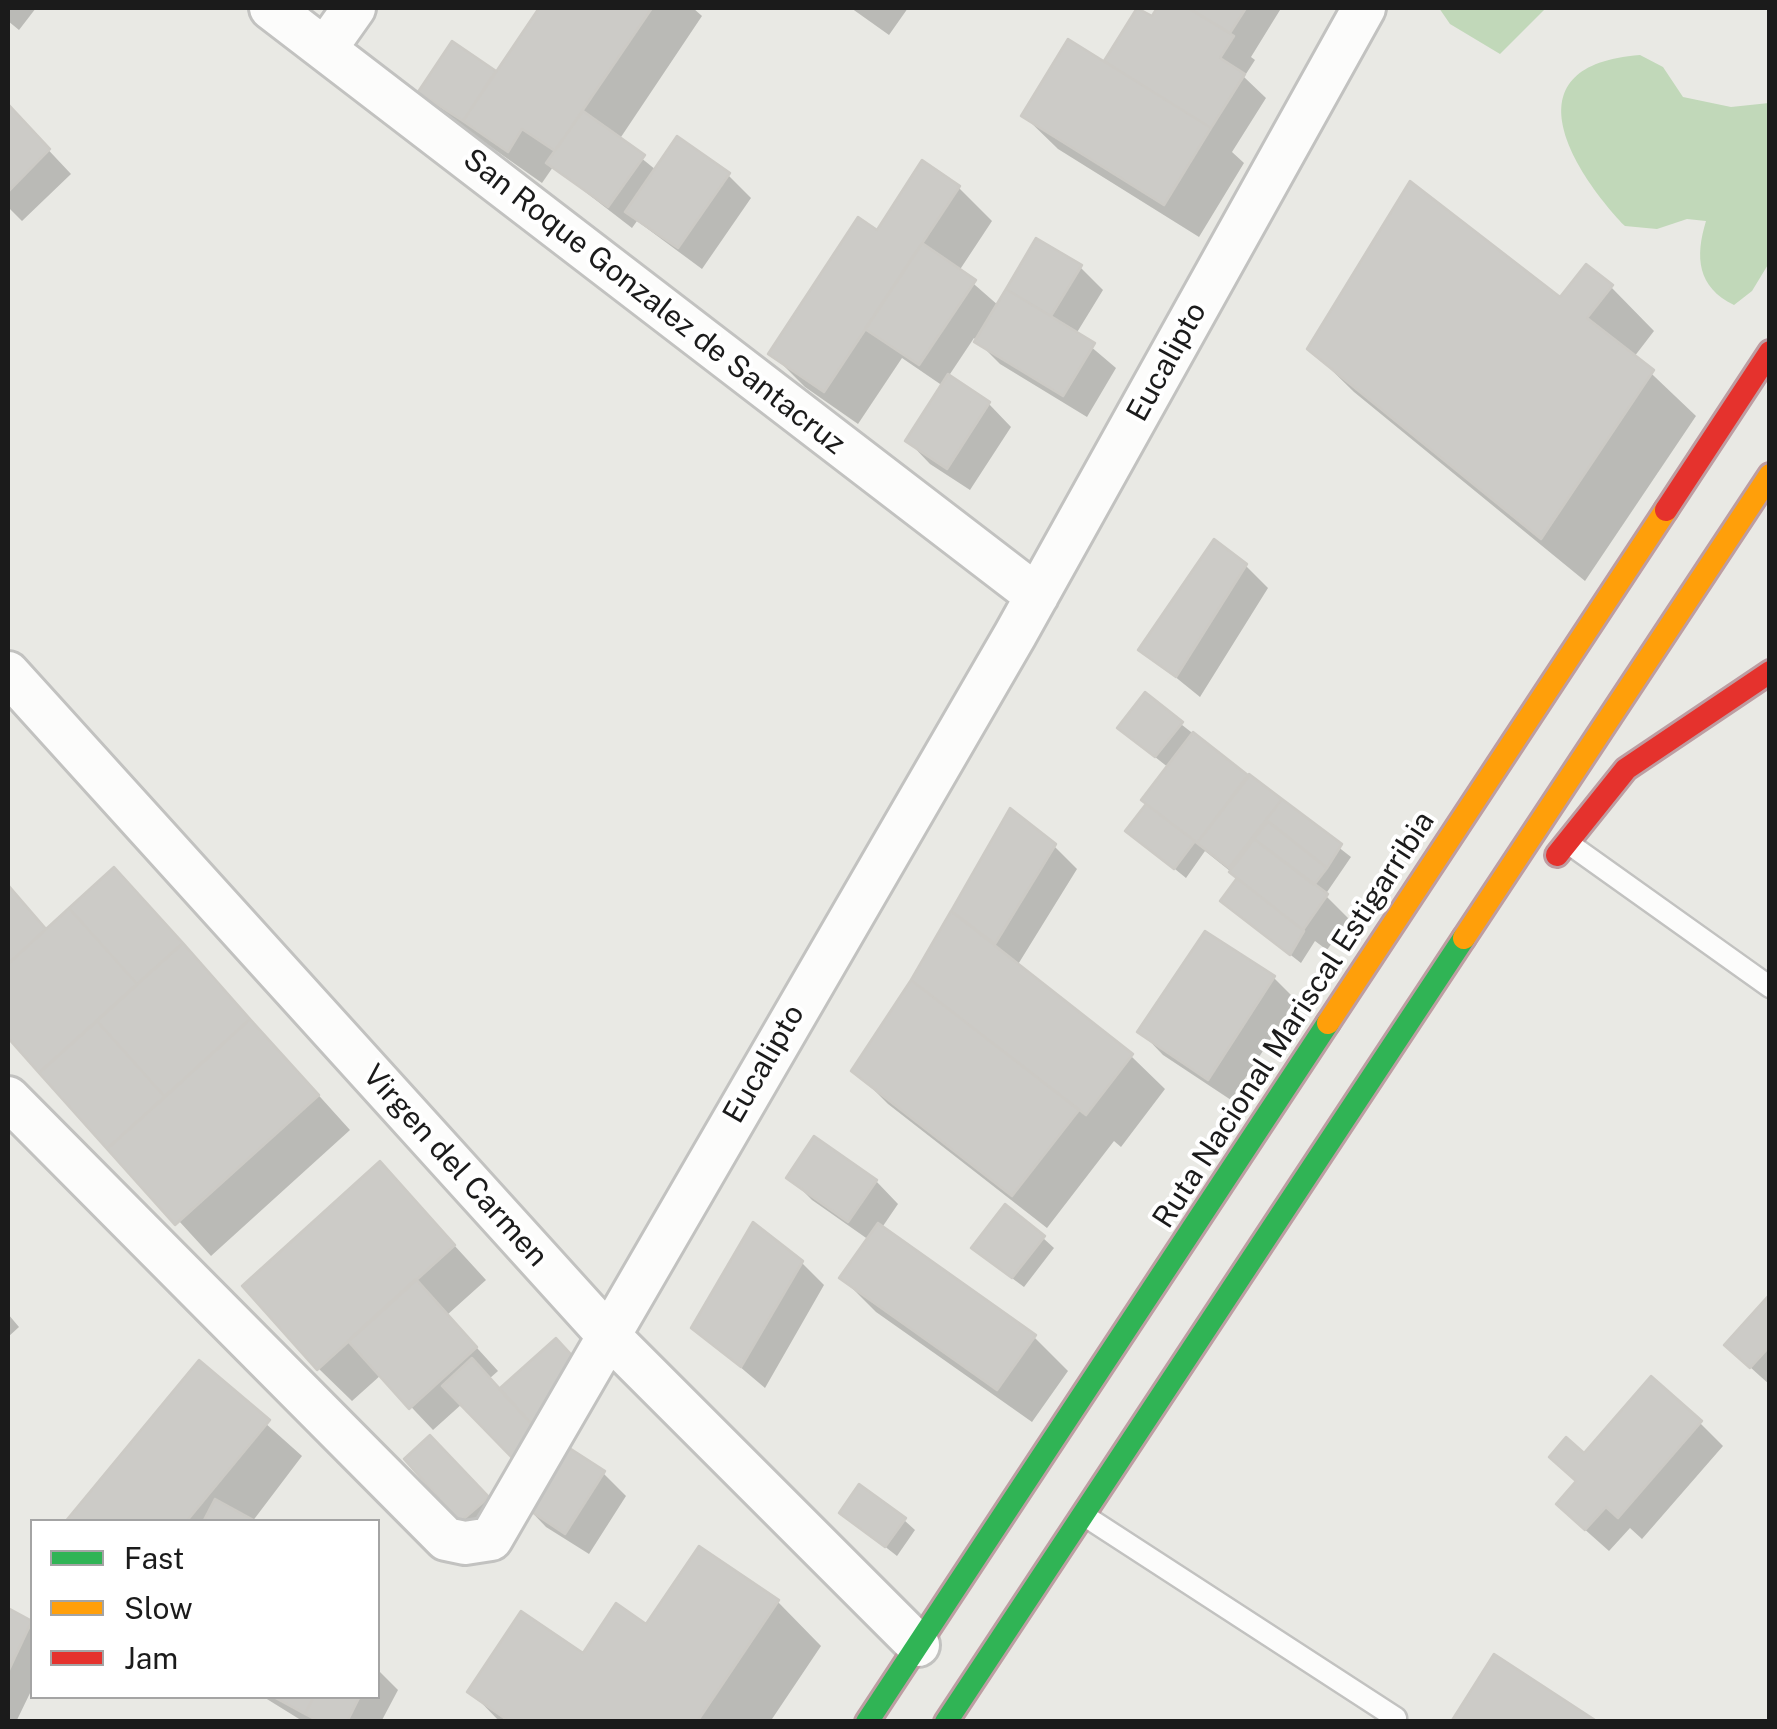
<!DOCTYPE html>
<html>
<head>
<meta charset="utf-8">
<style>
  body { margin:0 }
  #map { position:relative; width:1777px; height:1729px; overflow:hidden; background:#e9e9e4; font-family:"Public Sans",sans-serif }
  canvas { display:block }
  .frame { position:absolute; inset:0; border:10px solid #1b1b1b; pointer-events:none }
  .legend { position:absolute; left:30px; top:1519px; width:350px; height:180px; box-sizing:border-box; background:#fff; border:2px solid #a4a4a4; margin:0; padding:12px 18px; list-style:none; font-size:30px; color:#1b1b1b }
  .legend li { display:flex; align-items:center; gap:20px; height:50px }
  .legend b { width:50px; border:2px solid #a4a4a4 }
</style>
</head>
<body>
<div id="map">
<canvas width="1777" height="1729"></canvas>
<div class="frame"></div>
<ul class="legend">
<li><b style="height:12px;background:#30b455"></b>Fast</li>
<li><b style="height:12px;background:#ff9f0a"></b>Slow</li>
<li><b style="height:12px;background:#e5322d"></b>Jam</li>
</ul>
</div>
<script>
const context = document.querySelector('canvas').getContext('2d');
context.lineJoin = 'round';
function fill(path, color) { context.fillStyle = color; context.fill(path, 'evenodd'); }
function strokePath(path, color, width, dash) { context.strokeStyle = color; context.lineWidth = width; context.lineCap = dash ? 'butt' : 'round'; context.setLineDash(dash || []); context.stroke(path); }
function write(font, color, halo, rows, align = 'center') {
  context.font = font + ' "Public Sans",sans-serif'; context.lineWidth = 8; context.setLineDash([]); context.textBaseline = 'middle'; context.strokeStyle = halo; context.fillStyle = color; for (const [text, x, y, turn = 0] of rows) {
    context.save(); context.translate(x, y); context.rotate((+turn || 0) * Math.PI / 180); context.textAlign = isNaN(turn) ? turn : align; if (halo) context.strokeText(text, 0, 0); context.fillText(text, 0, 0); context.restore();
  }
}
fill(new Path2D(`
  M 1439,8 L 1546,8 L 1500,54 L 1450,24 Z
  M 1640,55 L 1663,67 L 1683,97 L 1731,107 L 1769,103 L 1769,263 L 1752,291 L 1734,305 C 1697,287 1695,257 1706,221 L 1687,219 L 1657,229 L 1625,226 C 1569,167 1509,65 1640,55 Z`), '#c1d8b9');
fill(new Path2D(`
  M 8,8 L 36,8 L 19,30 L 8,21 Z
  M 542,8 L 693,8 L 702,16 L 619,140 L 656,170 L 728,175 L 751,198 L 702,269 L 637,221 L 632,228 L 553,167 L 542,183 L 444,114 L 421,92 L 452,45 L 497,75 Z
  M 851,8 L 908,8 L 889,35 Z
  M 1160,8 L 1280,10 L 1251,57 L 1255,60 L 1244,77 L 1266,98 L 1232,152 L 1244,163 L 1199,237 L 1058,149 L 1024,116 L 1115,68 L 1107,61 Z
  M 8,107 L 71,174 L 22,221 L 8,207 Z
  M 959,188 L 992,221 L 959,271 L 999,306 L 1037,241 L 1080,267 L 1103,290 L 1076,334 L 1116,368 L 1087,417 L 1000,364 L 974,338 L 948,377 L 989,404 L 1011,427 L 970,490 L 930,464 L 908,441 L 943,386 L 902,358 L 858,424 L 805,387 L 771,353 L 877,233 Z
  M 1611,287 L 1654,331 L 1634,357 L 1696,416 L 1585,581 L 1354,392 L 1310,349 Z
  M 1246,566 L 1268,588 L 1200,697 L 1142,650 Z
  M 1145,696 L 1351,857 L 1325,895 L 1349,919 L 1327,950 L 1315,941 L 1301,963 L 1234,911 L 1240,879 L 1205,851 L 1186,878 L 1128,831 L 1169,768 L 1131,738 Z
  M 1054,846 L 1077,869 L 1017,966 L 1131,1056 L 1165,1089 L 1121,1147 L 1114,1141 L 1047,1228 L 888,1104 L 854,1070 L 953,913 Z
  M 8,887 L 47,931 L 136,893 L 350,1130 L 211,1256 L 8,1034 Z
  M 1274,978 L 1296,1000 L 1231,1100 L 1163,1055 L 1141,1032 Z
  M 380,1164 L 486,1280 L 447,1315 L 498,1371 L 489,1379 L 565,1448 L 603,1473 L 626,1496 L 589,1554 L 546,1527 L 524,1504 L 538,1481 L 463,1403 L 433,1430 L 381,1375 L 352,1401 L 318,1368 Z
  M 789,1177 L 876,1181 L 898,1204 L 881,1229 L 1034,1337 L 1068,1371 L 1032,1422 L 876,1312 L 842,1278 L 869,1240 L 812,1200 Z
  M 1043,1238 L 1054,1248 L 1024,1287 L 985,1258 Z
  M 801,1262 L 824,1285 L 765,1388 L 694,1328 Z
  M 1770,1298 L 1770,1385 L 1750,1367 Z
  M 8,1314 L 19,1327 L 8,1337 Z
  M 199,1364 L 302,1456 L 252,1522 L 68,1522 Z
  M 1700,1423 L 1723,1446 L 1642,1539 L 1630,1528 L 1609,1551 L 1582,1527 L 1577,1482 L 1585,1457 Z
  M 452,1461 L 509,1521 L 484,1543 L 462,1520 Z
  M 842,1513 L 904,1520 L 915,1530 L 897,1556 Z
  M 699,1549 L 778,1602 L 821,1646 L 770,1722 L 500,1722 L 470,1691 L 584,1657 L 646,1627 Z
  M 8,1611 L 32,1624 L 32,1689 L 16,1722 L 8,1722 Z
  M 378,1670 L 398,1690 L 381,1722 L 304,1722 L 262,1696 L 378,1696 Z`), '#0003');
const building = new Path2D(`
  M 539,8 L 652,8 L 555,151 L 522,129 L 508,152 L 463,121 Z
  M 1137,8 L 1152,16 L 1157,8 L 1188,8 L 1234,36 L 1220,58 L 1245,74 L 1211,128 L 1104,61 Z
  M 1189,8 L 1246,8 L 1230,33 Z
  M 1068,39 L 1211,128 L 1164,205 L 1021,116 Z
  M 452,41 L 496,71 L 463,121 L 418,92 Z
  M 8,104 L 50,149 L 8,192 Z
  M 583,111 L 645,155 L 608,207 L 546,163 Z
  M 677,136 L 730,173 L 678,248 L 625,212 Z
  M 922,160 L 960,186 L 824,392 L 768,354 L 858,217 L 877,230 Z
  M 1410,181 L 1560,297 L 1586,264 L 1613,285 L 1587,318 L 1654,370 L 1541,539 L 1307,349 Z
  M 1036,238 L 1082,265 L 1051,316 L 1006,289 Z
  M 922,243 L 976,280 L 919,365 L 865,329 Z
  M 1006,289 L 1095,343 L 1063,396 L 974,342 Z
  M 948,374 L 990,402 L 947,469 L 905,441 Z
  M 1214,539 L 1247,564 L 1176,677 L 1138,650 Z
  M 1145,692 L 1183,722 L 1155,757 L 1117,728 Z
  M 1193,732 L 1249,776 L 1197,843 L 1141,800 Z
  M 1249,774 L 1282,799 L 1229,868 L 1197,843 Z
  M 1282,799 L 1342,844 L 1327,868 L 1266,820 Z
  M 1146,804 L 1195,841 L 1174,869 L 1125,831 Z
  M 1010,808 L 1056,844 L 995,944 L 951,911 Z
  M 1268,821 L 1327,868 L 1314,885 L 1254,839 Z
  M 1254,839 L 1328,894 L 1303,930 L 1229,872 Z
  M 114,867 L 183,943 L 137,984 L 69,908 Z
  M 1237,878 L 1304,931 L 1290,955 L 1220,901 Z
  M 8,885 L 46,929 L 8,964 Z
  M 69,908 L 137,984 L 39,1073 L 8,1038 L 8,964 Z
  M 951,911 L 1133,1054 L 1086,1115 L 911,980 Z
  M 1205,931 L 1275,976 L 1208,1080 L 1137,1032 Z
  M 183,943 L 250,1019 L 165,1097 L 97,1021 Z
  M 911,980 L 1079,1110 L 1012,1196 L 851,1071 Z
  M 250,1019 L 319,1095 L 175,1225 L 107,1149 Z
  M 97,1021 L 165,1097 L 107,1149 L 39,1073 Z
  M 814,1136 L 877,1180 L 848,1222 L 786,1178 Z
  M 380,1161 L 455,1245 L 317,1370 L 242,1286 Z
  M 1005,1204 L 1045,1236 L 1012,1278 L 971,1248 Z
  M 753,1222 L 803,1261 L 741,1367 L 691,1328 Z
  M 878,1223 L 1036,1335 L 997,1390 L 839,1278 Z
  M 416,1279 L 477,1347 L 409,1409 L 348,1341 Z
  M 1770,1294 L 1770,1346 L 1750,1368 L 1724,1345 Z
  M 556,1338 L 579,1363 L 538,1431 L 499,1389 Z
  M 472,1358 L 538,1431 L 519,1465 L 442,1386 Z
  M 199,1360 L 270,1420 L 186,1522 L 65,1522 Z
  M 1651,1376 L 1702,1421 L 1618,1518 L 1606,1507 L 1585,1530 L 1556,1504 L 1576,1481 L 1549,1457 L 1566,1437 L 1584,1453 Z
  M 430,1435 L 489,1497 L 460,1522 L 404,1459 Z
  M 560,1442 L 605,1471 L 565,1534 L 520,1504 Z
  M 859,1484 L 906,1518 L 885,1547 L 839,1513 Z
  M 215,1499 L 257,1522 L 203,1522 Z
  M 699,1546 L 779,1600 L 697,1722 L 510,1722 L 467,1692 L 521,1611 L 583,1653 L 616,1603 L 646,1624 Z
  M 8,1608 L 32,1621 L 8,1672 Z
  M 1494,1654 L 1598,1722 L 1451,1722 Z
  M 272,1696 L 314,1696 L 305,1714 Z
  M 314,1696 L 360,1696 L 347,1722 L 320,1722 L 305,1714 Z`);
fill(building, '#cccbc7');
strokePath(building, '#cccac5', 2.5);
const lane = new Path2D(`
  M 1568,843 L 1770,987
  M 1085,1516 L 1396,1718`);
const street = new Path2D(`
  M 271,8 L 1037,596
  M 325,49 L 354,8
  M 8,673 L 607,1334 L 918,1645
  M 8,1098 L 446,1539 L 465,1543 L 491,1539 L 1015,635 L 1364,8`);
const fast = new Path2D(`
  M 867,1722 L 1328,1023
  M 946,1722 L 1464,938`);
const slow = new Path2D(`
  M 1464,938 L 1770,475
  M 1328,1023 L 1666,510`);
const jam = new Path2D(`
  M 1666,510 L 1770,352
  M 1557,855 L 1626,769 L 1770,672`);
strokePath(lane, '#c2c2c0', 25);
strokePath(street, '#c2c2c0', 48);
strokePath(fast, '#bd9da2', 28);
strokePath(slow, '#bd9da2', 28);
strokePath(jam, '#bd9da2', 28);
strokePath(lane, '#fcfcfb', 20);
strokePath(street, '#fcfcfb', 42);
strokePath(fast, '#30b455', 22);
strokePath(slow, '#ff9f0a', 22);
strokePath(jam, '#e5322d', 22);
write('30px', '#1b1b1b', '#fff', [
  ["San Roque Gonzalez de Santacruz",654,302,38],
  ["Eucalipto",1167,362,-61],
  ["Ruta Nacional Mariscal Estigarribia",1294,1020,-57],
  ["Eucalipto",764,1064,-60],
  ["Virgen del Carmen",455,1166,48]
]);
</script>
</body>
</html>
